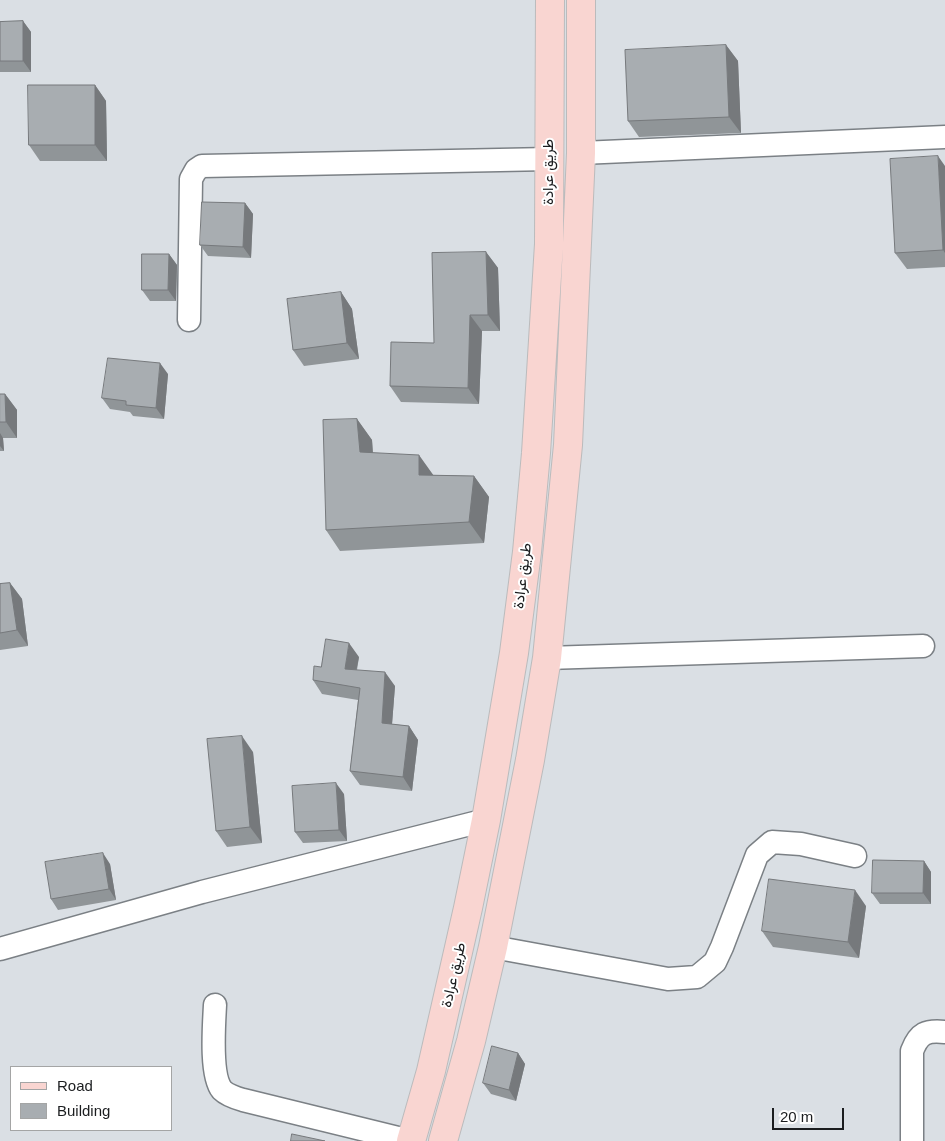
<!DOCTYPE html>
<html>
<head>
<meta charset="utf-8">
<style>
  body { margin:0 }
  #map { position:relative; width:945px; height:1141px; overflow:hidden; background:#dadfe4; font-family:Helvetica,sans-serif }
  canvas { display:block }
  .legend { position:absolute; left:10px; top:1066px; width:162px; height:65px; box-sizing:border-box; background:#fff; border:1px solid #a4a5a5; margin:0; padding:6px 9px; list-style:none; font-size:15px; color:#1b1d1f }
  .legend li { display:flex; align-items:center; gap:10px; height:25px }
  .legend b { width:25px; border:1px solid #a4a5a5 }
  .scale { position:absolute; left:772px; top:1108px; width:72px; height:22px; box-sizing:border-box; border:2px solid #1b1d1f; border-top:0; padding-left:6px; font-size:15px; line-height:18px; white-space:nowrap; color:#1b1d1f; -webkit-text-stroke:4px #fff; paint-order:stroke }
</style>
</head>
<body>
<div id="map">
<canvas width="945" height="1141"></canvas>
<ul class="legend">
<li><b style="height:6px;background:#f9d5d1"></b>Road</li>
<li><b style="height:14px;background:#a8adb1"></b>Building</li>
</ul>
<div class="scale">20 m</div>
</div>
<script>
const context = document.querySelector('canvas').getContext('2d');
context.lineJoin = 'round';
function strokePath(path, color, width, dash) { context.strokeStyle = color; context.lineWidth = width; context.lineCap = dash ? 'butt' : 'round'; context.setLineDash(dash || []); context.stroke(path); }
function fill(path, color) { context.fillStyle = color; context.fill(path, 'evenodd'); }
function write(font, color, halo, rows, align = 'center') {
  context.font = font + ' Helvetica,Vazirmatn,sans-serif'; context.lineWidth = 4; context.setLineDash([]); context.textBaseline = 'middle'; context.strokeStyle = halo; context.fillStyle = color; for (const [text, x, y, turn = 0] of rows) {
    context.save(); context.translate(x, y); context.rotate((+turn || 0) * Math.PI / 180); context.textAlign = isNaN(turn) ? turn : align; if (halo) context.strokeText(text, 0, 0); context.fillText(text, 0, 0); context.restore();
  }
}
const street = new Path2D(`
  M 581,153 L 945,137
  M 189,320 L 191,179 L 196,170 L 202,166 L 549,159
  M 547,658 L 923,646
  M 493,947 L 668,979 L 697,977 L 715,962 L 722,947 L 757,855 L 772,842 L 801,844 L 855,856
  M 0,949 L 202,892 L 486,820
  M 215,1005 C 214,1025 210,1075 222,1090 C 227,1095 236,1098 243,1100 L 410,1141
  M 912,1141 L 912,1051 C 919,1033 926,1030 945,1032`);
const primary = new Path2D(`
  M 411,1141 L 431,1071 L 468,908 L 486,820 L 514,653 L 527,552 L 536,453 L 549,244 L 550,0
  M 443,1141 L 471,1041 L 493,947 L 530,760 L 547,658 L 568,445 L 581,153 L 581,0`);
strokePath(street, '#7b8085', 25);
strokePath(primary, '#bbbbbc', 30);
strokePath(street, '#fff', 22);
strokePath(primary, '#f9d5d1', 28);
fill(new Path2D(`
  M 23,21 L 31,32 L 31,72 L 0,72 L 0,22 Z
  M 726,45 L 738,61 L 741,133 L 639,137 L 628,121 Z
  M 95,85 L 106,101 L 107,161 L 40,161 L 29,145 Z
  M 945,166 L 945,267 L 907,269 L 895,253 Z
  M 245,203 L 253,214 L 251,258 L 208,256 L 200,245 Z
  M 486,252 L 498,268 L 500,331 L 482,331 L 479,404 L 401,402 L 390,386 L 434,343 Z
  M 169,254 L 177,265 L 176,301 L 150,301 L 142,290 Z
  M 341,292 L 352,309 L 359,359 L 304,366 L 293,350 Z
  M 168,374 L 164,419 L 133,416 L 130,412 L 110,409 L 102,398 Z
  M 0,394 L 5,394 L 17,410 L 17,438 L 3,438 L 4,451 L 0,451 Z
  M 357,419 L 372,440 L 373,453 L 433,475 L 474,476 L 489,497 L 484,543 L 340,551 L 326,530 Z
  M 10,583 L 22,599 L 28,646 L 0,650 L 0,584 Z
  M 359,657 L 357,670 L 395,686 L 392,724 L 409,726 L 418,740 L 412,791 L 360,785 L 350,771 L 358,700 L 322,694 L 313,680 L 321,667 Z
  M 253,752 L 262,843 L 227,847 L 216,831 Z
  M 344,794 L 347,841 L 303,843 L 295,832 Z
  M 924,861 L 931,872 L 931,904 L 880,904 L 872,893 Z
  M 110,864 L 116,900 L 58,910 L 51,899 Z
  M 866,906 L 859,958 L 773,947 L 762,931 Z
  M 518,1053 L 525,1064 L 516,1101 L 491,1094 L 483,1083 Z`), '#909598');
fill(new Path2D(`
  M 23,21 L 31,32 L 31,72 L 23,61 Z
  M 726,45 L 738,61 L 741,133 L 729,117 Z
  M 95,85 L 106,101 L 107,161 L 95,145 Z
  M 938,156 L 945,166 L 945,253 L 943,250 Z
  M 245,203 L 253,214 L 251,258 L 243,247 Z
  M 486,252 L 498,268 L 500,331 L 488,315 Z
  M 169,254 L 177,265 L 176,301 L 168,290 Z
  M 341,292 L 352,309 L 359,359 L 347,343 Z
  M 470,315 L 482,331 L 479,404 L 468,388 Z
  M 160,363 L 168,374 L 164,419 L 156,408 Z
  M 5,394 L 17,410 L 17,438 L 6,422 Z
  M 357,419 L 372,440 L 374,473 L 360,452 Z
  M 0,433 L 3,438 L 4,451 L 0,446 Z
  M 419,455 L 434,476 L 419,475 Z
  M 474,476 L 489,497 L 484,543 L 469,522 Z
  M 10,583 L 22,599 L 28,646 L 17,630 Z
  M 349,643 L 359,657 L 354,682 L 345,669 Z
  M 385,672 L 395,686 L 391,737 L 382,723 Z
  M 409,726 L 418,740 L 412,791 L 403,777 Z
  M 242,736 L 253,752 L 262,843 L 250,827 Z
  M 336,783 L 344,794 L 347,841 L 339,830 Z
  M 103,853 L 110,864 L 116,900 L 109,889 Z
  M 924,861 L 931,872 L 931,904 L 923,893 Z
  M 855,890 L 866,906 L 859,958 L 848,942 Z
  M 518,1053 L 525,1064 L 516,1101 L 509,1090 Z`), '#76797c');
const building = new Path2D(`
  M 23,21 L 23,61 L 0,61 L 0,22 Z
  M 726,45 L 729,117 L 628,121 L 625,50 Z
  M 28,85 L 95,85 L 95,145 L 29,145 Z
  M 938,156 L 943,250 L 895,253 L 890,159 Z
  M 202,202 L 245,203 L 243,247 L 200,245 Z
  M 486,252 L 488,315 L 470,315 L 468,388 L 390,386 L 391,342 L 434,343 L 432,253 Z
  M 142,254 L 169,254 L 168,290 L 142,290 Z
  M 341,292 L 347,343 L 293,350 L 287,299 Z
  M 108,358 L 160,363 L 156,408 L 126,405 L 126,401 L 102,398 Z
  M 0,394 L 5,394 L 6,422 L 0,422 Z
  M 357,419 L 360,452 L 419,455 L 419,475 L 474,476 L 469,522 L 326,530 L 323,420 Z
  M 10,583 L 17,630 L 0,633 L 0,584 Z
  M 326,639 L 349,643 L 345,669 L 385,672 L 382,723 L 409,726 L 403,777 L 350,771 L 360,688 L 313,680 L 314,666 L 321,667 Z
  M 242,736 L 250,827 L 216,831 L 207,739 Z
  M 336,783 L 339,830 L 295,832 L 292,786 Z
  M 103,853 L 109,889 L 51,899 L 45,862 Z
  M 873,860 L 924,861 L 923,893 L 872,893 Z
  M 769,879 L 855,890 L 848,942 L 762,931 Z
  M 492,1046 L 518,1053 L 509,1090 L 483,1083 Z
  M 292,1134 L 325,1141 L 291,1141 Z`);
fill(building, '#a8adb1');
strokePath(building, '#76797c', 1);
write('15px', '#1b1d1f', '#fff', [
  ["طريق عرادة",549,172,-90],
  ["طريق عرادة",523,576,-83],
  ["طريق عرادة",454,975,-77]
]);
</script>
</body>
</html>
